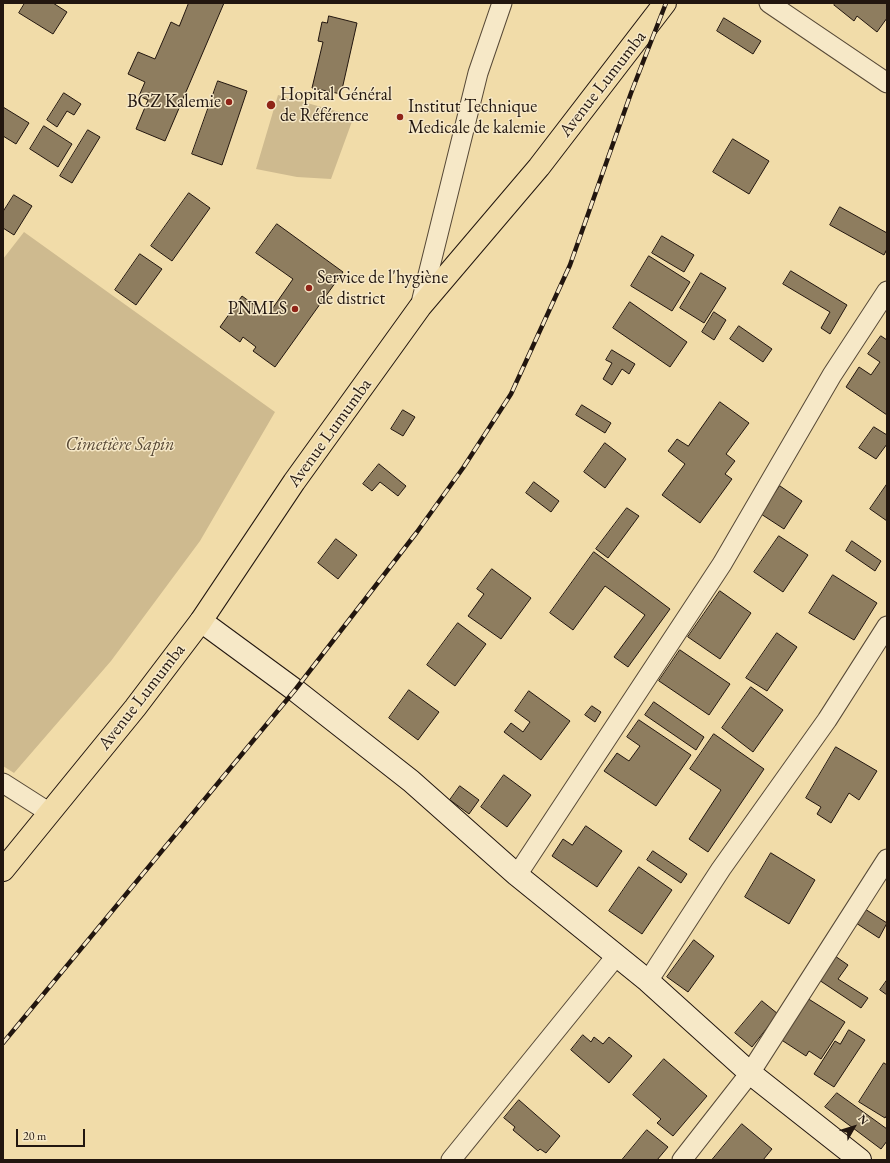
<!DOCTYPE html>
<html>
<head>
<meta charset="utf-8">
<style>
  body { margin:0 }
  #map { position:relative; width:890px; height:1163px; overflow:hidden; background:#f1dca9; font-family:"EB Garamond",serif }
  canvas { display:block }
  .frame { position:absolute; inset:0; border:4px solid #22160f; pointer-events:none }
  .north { position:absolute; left:834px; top:1107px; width:40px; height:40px; -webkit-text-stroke:3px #f6e8c7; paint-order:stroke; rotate:51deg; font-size:11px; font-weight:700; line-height:16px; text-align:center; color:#22160f }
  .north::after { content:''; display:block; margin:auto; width:14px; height:18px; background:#22160f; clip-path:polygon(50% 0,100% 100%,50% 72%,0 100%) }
  .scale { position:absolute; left:16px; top:1129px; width:69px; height:18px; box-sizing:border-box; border:2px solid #22160f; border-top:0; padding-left:5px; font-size:12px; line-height:14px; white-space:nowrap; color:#22160f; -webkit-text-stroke:3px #f6e8c7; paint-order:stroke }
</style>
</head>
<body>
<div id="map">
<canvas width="890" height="1163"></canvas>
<div class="frame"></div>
<div class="north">N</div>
<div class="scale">20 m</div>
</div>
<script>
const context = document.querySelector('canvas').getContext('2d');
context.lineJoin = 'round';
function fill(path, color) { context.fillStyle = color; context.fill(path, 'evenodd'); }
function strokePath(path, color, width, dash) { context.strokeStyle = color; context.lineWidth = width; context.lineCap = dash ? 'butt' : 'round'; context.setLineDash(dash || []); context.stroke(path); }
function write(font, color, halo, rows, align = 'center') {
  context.font = font + ' "EB Garamond",serif'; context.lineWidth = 3; context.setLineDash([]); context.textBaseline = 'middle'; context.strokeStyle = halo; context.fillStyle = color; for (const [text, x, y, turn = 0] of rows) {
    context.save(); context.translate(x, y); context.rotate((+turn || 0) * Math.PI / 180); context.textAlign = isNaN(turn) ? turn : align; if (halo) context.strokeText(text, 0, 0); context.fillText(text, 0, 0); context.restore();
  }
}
fill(new Path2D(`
  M 278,95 L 354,116 L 331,179 L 297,177 L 256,169 Z
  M 24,232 L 275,412 L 200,541 L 111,661 L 14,773 L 3,766 L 3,259 Z`), '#ceba8f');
const building = new Path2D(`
  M 25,3 L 53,3 L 67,12 L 53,34 L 19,13 Z
  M 189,3 L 224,3 L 165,141 L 136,129 L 148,100 L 139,96 L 145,82 L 128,74 L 138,52 L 155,59 L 171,22 L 179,26 Z
  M 836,3 L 887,3 L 887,18 L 877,32 L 857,16 L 854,21 L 834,5 Z
  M 329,16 L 357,23 L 341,94 L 312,88 L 323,42 L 318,41 L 322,22 L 327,23 Z
  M 724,18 L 761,41 L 753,54 L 717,31 Z
  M 218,81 L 247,91 L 222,165 L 192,154 Z
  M 64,93 L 81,104 L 74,115 L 67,111 L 57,127 L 47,120 Z
  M 3,107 L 29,123 L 16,144 L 3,136 Z
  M 44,126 L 72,144 L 58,167 L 30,149 Z
  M 88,130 L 100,137 L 72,183 L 60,176 Z
  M 733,139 L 769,161 L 749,194 L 713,172 Z
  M 189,193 L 210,208 L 172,261 L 151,246 Z
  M 14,195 L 32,206 L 14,235 L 3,228 L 3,212 Z
  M 840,207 L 887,233 L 887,249 L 884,255 L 830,225 Z
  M 277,224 L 343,272 L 275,367 L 253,351 L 256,347 L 243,337 L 240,342 L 220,327 L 242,296 L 268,315 L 293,279 L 256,253 Z
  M 662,236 L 694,255 L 684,272 L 652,253 Z
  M 140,254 L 162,269 L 136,305 L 115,290 Z
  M 649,256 L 690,282 L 672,311 L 631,286 Z
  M 791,271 L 847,305 L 830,334 L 821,328 L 830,312 L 783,284 Z
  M 701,273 L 726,288 L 704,323 L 680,308 Z
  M 630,302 L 687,342 L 670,367 L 613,328 Z
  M 714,312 L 726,320 L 714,340 L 702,332 Z
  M 739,326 L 772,349 L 763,362 L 730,339 Z
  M 881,336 L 887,340 L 887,415 L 846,387 L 859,367 L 871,375 L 880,362 L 868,354 Z
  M 612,350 L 635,364 L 629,374 L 622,369 L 612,385 L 603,379 L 612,363 L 606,360 Z
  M 720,402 L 749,423 L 726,454 L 735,461 L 725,474 L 732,479 L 700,523 L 662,495 L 685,464 L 668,451 L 677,439 L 688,446 Z
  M 582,405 L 611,423 L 605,433 L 576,415 Z
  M 403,410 L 415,417 L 403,436 L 391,429 Z
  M 874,427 L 887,435 L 887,444 L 876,459 L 859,448 Z
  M 605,443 L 626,459 L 605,488 L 584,472 Z
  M 379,464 L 406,486 L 398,496 L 380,482 L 372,491 L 363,484 Z
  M 534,482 L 559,501 L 551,512 L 526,493 Z
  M 887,484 L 887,521 L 870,509 Z
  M 780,486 L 802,501 L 784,529 L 761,514 Z
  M 627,508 L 639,516 L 608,558 L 596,549 Z
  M 779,536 L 808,555 L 783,592 L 754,572 Z
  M 336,539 L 357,555 L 338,579 L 318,563 Z
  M 852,541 L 881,561 L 875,571 L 846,551 Z
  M 594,552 L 670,609 L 628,667 L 614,657 L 645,615 L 605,586 L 573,630 L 550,613 Z
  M 492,569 L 531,598 L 501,639 L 468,616 L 484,594 L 477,589 Z
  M 833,575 L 877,603 L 854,640 L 809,613 Z
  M 720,591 L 751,613 L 720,659 L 688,637 Z
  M 458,623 L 486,644 L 455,686 L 427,665 Z
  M 777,633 L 797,647 L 767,691 L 746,678 Z
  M 680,650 L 730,684 L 709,715 L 659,681 Z
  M 751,687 L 783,710 L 753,752 L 722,728 Z
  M 409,690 L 439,712 L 418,740 L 389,718 Z
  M 529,691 L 570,721 L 541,760 L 504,732 L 511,723 L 523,732 L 530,722 L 515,711 Z
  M 654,702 L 704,737 L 696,750 L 645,715 Z
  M 592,706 L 601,712 L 595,722 L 585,715 Z
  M 639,720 L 691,755 L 656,806 L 604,771 L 617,753 L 629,761 L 640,746 L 627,737 Z
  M 714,734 L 764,769 L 708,852 L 689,839 L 721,790 L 690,769 Z
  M 836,747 L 877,771 L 859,800 L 849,793 L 831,823 L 817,814 L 821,807 L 806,798 Z
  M 504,775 L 531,795 L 507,827 L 481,807 Z
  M 460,786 L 479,800 L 469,814 L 450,800 Z
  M 586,826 L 622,851 L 597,887 L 552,856 L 563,839 L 572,845 Z
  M 653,851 L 687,874 L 681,883 L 647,860 Z
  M 771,853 L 815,880 L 789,924 L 745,897 Z
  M 639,867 L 672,890 L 642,934 L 609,911 Z
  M 865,909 L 887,923 L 879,938 L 856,923 Z
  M 694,940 L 714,956 L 688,992 L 667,977 Z
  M 835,956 L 848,965 L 838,979 L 868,998 L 861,1008 L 819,980 Z
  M 887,980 L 887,995 L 880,990 Z
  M 807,998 L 845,1022 L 821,1059 L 809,1051 L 806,1056 L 780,1039 Z
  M 762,1001 L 778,1014 L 752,1047 L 735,1033 Z
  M 849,1030 L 865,1040 L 834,1087 L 814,1074 L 835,1041 L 840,1044 Z
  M 583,1035 L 591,1042 L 594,1037 L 603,1044 L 609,1037 L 632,1056 L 609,1083 L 571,1050 Z
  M 664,1059 L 707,1096 L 673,1136 L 657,1123 L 661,1119 L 633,1095 Z
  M 884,1063 L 887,1065 L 887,1115 L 885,1118 L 859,1102 Z
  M 837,1093 L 887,1129 L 887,1141 L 881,1149 L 825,1107 Z
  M 519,1100 L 560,1136 L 546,1153 L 540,1149 L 538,1151 L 513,1130 L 515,1127 L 504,1118 Z
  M 742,1124 L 772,1149 L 763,1160 L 712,1160 Z
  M 647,1130 L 668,1147 L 657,1160 L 622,1160 Z`);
fill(building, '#8e7d5f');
strokePath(building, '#22160f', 1);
const street = new Path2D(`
  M 769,3 L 887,83
  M 420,307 L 478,73 L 502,3
  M 3,783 L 50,813
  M 517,875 L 722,564 L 832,375 L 887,291
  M 648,981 L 721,869 L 827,720 L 887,626
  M 451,1160 L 617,955
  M 682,1160 L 750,1073 L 887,859`);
const secondary = new Path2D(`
  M 201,621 L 295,690 L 411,781 L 517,875 L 648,981 L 750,1073 L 860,1160`);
const highway = new Path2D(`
  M 3,870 L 135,708 L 201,621 L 294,482 L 420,307 L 539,167 L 665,3`);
strokePath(street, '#564836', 21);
strokePath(secondary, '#22160f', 24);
strokePath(highway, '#22160f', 24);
strokePath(street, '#f6e8c7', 19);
strokePath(secondary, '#f6e8c7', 22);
strokePath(highway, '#f1dca9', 22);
const rail = new Path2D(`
  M 3,1043 L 295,690 L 417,532 L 463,468 L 511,394 L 570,265 L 631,93 L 666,3`);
strokePath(rail, '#22160f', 4.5);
strokePath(rail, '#f6e8c7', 3, [9]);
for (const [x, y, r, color] of [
  [229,102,4,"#8f2418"],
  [271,105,5,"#8f2418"],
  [400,117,4,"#8f2418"],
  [309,288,4,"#8f2418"],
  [295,309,4,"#8f2418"]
]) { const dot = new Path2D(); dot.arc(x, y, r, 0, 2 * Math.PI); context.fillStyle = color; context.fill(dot); strokePath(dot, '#f6e8c7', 1.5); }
write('18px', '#22160f', '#f6e8c7', [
  ["Avenue Lumumba",603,84,-52],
  ["Avenue Lumumba",330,433,-54],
  ["Avenue Lumumba",142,697,-52]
]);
write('18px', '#22160f', '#f6e8c7', [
  ["Hopital Général",280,95],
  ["de Référence",280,116],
  ["BCZ Kalemie",221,102,"right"],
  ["Institut Technique",408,107],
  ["Medicale de kalemie",408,128],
  ["Service de l'hygiène",317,278],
  ["de district",317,299],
  ["PNMLS",287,309,"right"]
], 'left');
write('italic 18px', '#564735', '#f6e8c7', [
  ["Cimetière Sapin",120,445]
]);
</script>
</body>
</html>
